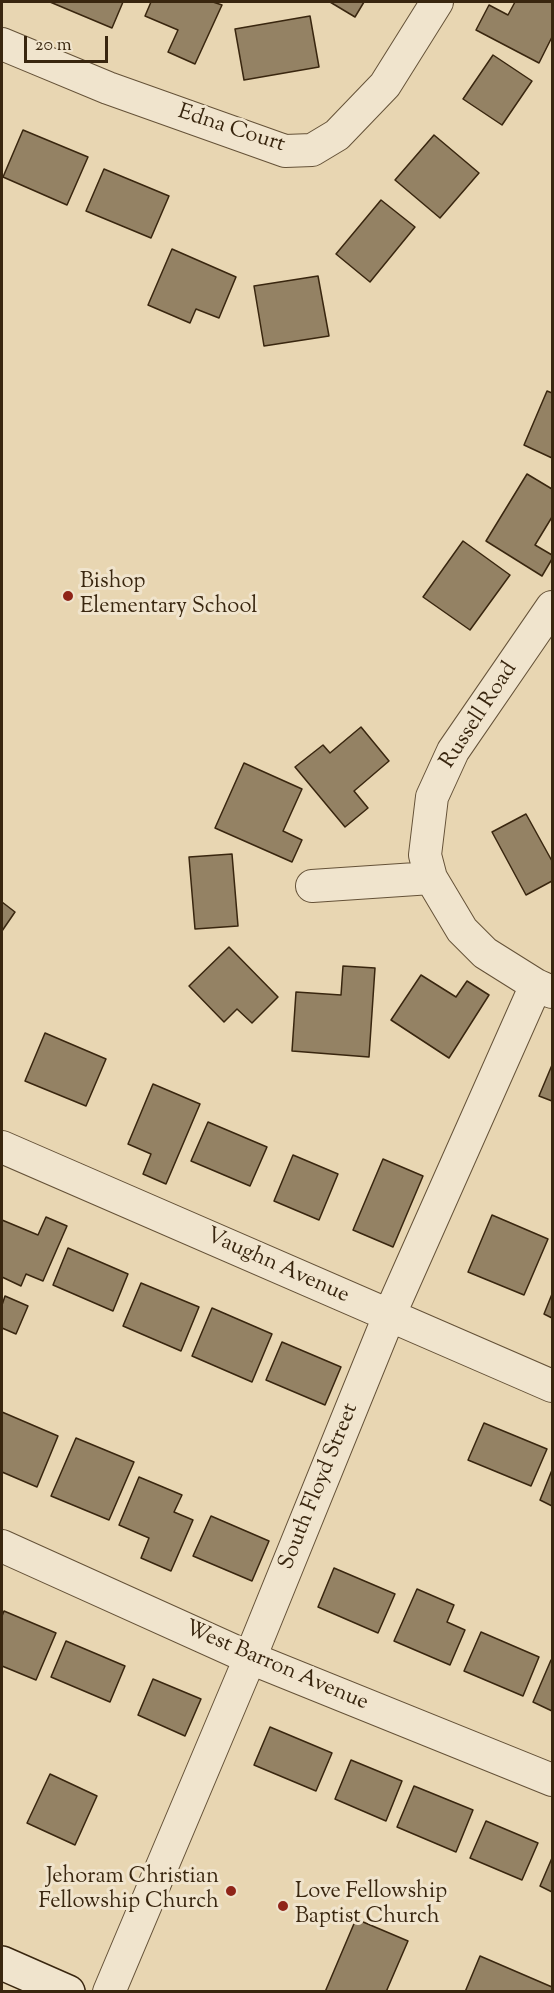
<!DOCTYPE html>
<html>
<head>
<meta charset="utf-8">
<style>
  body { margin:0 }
  #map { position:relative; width:554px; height:1993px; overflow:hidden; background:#e8d6b2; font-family:"Sorts Mill Goudy",serif }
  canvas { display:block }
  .frame { position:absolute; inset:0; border:3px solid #39260f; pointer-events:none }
  .scale { position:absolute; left:24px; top:36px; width:84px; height:27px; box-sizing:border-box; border:3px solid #39260f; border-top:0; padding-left:8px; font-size:18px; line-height:21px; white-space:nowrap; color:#39260f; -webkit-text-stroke:4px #f0e4cd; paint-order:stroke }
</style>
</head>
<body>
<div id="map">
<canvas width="554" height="1993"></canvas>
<div class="frame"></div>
<div class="scale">20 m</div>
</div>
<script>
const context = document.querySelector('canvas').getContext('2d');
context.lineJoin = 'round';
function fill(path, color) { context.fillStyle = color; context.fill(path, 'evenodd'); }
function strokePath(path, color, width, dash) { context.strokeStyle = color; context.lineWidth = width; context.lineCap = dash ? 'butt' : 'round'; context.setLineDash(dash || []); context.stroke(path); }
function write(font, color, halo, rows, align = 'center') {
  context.font = font + ' "Sorts Mill Goudy",serif'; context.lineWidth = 6; context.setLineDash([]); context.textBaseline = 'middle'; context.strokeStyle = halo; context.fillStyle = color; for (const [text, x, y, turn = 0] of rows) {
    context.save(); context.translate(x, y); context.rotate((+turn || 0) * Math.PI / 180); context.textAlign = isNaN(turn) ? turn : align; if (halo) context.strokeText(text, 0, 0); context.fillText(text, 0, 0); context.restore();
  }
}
const building = new Path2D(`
  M 50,2 L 123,2 L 112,28 Z
  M 151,2 L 213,2 L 222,5 L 195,64 L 168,52 L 178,30 L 145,16 Z
  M 330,2 L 364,2 L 355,17 Z
  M 515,2 L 552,2 L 552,37 L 539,63 L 476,30 L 489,5 L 508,15 Z
  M 310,16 L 319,67 L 244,80 L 235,29 Z
  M 493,55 L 532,81 L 502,125 L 463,99 Z
  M 23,130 L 88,157 L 67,205 L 3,177 Z
  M 434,135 L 479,173 L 440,218 L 395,180 Z
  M 104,169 L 169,196 L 151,238 L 86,211 Z
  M 381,200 L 415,227 L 370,282 L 336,254 Z
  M 172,249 L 236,277 L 219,318 L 196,309 L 190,323 L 148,305 Z
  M 318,276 L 329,336 L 264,346 L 254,286 Z
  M 547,391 L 552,393 L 552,458 L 524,445 Z
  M 527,474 L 552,489 L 552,517 L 535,545 L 552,555 L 552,559 L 542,576 L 486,541 Z
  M 463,541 L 510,575 L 470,630 L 423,597 Z
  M 361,727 L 389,761 L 354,791 L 368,808 L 345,827 L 295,767 L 323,745 L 330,753 Z
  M 244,763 L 302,789 L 283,831 L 302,840 L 292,862 L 215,828 Z
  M 526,814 L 552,861 L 552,881 L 526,895 L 492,832 Z
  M 232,854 L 238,926 L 195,929 L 189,857 Z
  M 2,902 L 15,912 L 2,931 Z
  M 229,947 L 278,997 L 252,1023 L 237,1009 L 224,1022 L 189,986 Z
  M 343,966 L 375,968 L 369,1057 L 292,1051 L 296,992 L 341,995 Z
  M 421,975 L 456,997 L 467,981 L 489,995 L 449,1058 L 391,1020 Z
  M 45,1033 L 106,1059 L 86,1106 L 25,1081 Z
  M 552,1065 L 552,1101 L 539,1096 Z
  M 153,1084 L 200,1104 L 166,1184 L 143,1174 L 151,1154 L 128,1144 Z
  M 208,1122 L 267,1147 L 250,1186 L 191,1161 Z
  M 293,1155 L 338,1174 L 319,1220 L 274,1201 Z
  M 383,1159 L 423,1176 L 393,1247 L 353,1230 Z
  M 492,1215 L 548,1239 L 524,1295 L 468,1272 Z
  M 46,1217 L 67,1226 L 43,1281 L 26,1274 L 21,1286 L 2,1277 L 2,1220 L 38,1235 Z
  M 68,1248 L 128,1274 L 113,1311 L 53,1285 Z
  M 141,1283 L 199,1307 L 181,1351 L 123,1326 Z
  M 552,1294 L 552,1318 L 544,1314 Z
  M 5,1296 L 28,1306 L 16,1334 L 2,1328 L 2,1305 Z
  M 212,1308 L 272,1334 L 252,1382 L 192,1356 Z
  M 282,1342 L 341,1367 L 325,1405 L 266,1380 Z
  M 2,1412 L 58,1436 L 37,1487 L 2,1472 Z
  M 484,1423 L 547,1449 L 531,1486 L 468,1460 Z
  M 76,1438 L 134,1462 L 109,1520 L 51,1496 Z
  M 552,1470 L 552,1506 L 540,1500 Z
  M 139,1477 L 182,1495 L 174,1512 L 193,1520 L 171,1571 L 141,1558 L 149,1538 L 119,1525 Z
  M 211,1516 L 269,1541 L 252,1581 L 193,1556 Z
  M 334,1568 L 395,1594 L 378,1633 L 318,1607 Z
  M 417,1589 L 454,1605 L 447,1622 L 465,1630 L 450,1665 L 394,1641 Z
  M 4,1611 L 56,1633 L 36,1680 L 2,1666 L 2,1616 Z
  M 481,1632 L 539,1657 L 523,1696 L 464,1671 Z
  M 66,1641 L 125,1666 L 110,1702 L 51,1677 Z
  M 551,1660 L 552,1661 L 552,1711 L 533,1702 Z
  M 153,1679 L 201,1699 L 185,1736 L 138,1715 Z
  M 270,1727 L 332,1753 L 316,1791 L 254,1765 Z
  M 351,1760 L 402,1781 L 386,1821 L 335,1799 Z
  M 50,1774 L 97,1796 L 75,1845 L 27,1823 Z
  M 414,1786 L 473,1810 L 456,1852 L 397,1827 Z
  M 486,1821 L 538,1843 L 522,1880 L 470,1858 Z
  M 552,1858 L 552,1892 L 540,1886 Z
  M 356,1919 L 408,1941 L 386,1992 L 325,1992 Z
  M 480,1956 L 552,1987 L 552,1992 L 465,1992 Z`);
fill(building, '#948264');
strokePath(building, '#39260f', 1.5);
const street = new Path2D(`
  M 2,44 L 108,88 L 285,151 L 312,150 L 337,135 L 385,85 L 437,2
  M 552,607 L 453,751 L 432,797 L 425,855 L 431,878 L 462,930 L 485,953 L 536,985 L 552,992
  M 312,886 L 431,878
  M 2,1147 L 552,1386
  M 2,1546 L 250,1658 L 552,1780
  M 109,1992 L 250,1658 L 389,1316 L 536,985`);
const secondary = new Path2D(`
  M 2,1963 L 68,1992`);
strokePath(street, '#655238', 34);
strokePath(secondary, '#39260f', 36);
strokePath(street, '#f0e4cd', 32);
strokePath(secondary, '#f0e4cd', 33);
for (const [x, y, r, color] of [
  [68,596,6,"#8f2418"],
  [231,1891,6,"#8f2418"],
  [283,1906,6,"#8f2418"]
]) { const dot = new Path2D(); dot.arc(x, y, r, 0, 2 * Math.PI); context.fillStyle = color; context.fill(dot); strokePath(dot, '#f0e4cd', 2); }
write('22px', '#39260f', '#f0e4cd', [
  ["Edna Court",231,130,18],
  ["Russell Road",480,716,-57],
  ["Vaughn Avenue",277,1267,24],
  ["South Floyd Street",320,1487,-68],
  ["West Barron Avenue",276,1667,23]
]);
write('22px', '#39260f', '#f0e4cd', [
  ["Bishop",80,583],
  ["Elementary School",80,608],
  ["Jehoram Christian",219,1878,"right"],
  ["Fellowship Church",219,1903,"right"],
  ["Love Fellowship",295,1893],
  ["Baptist Church",295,1918]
], 'left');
</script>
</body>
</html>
